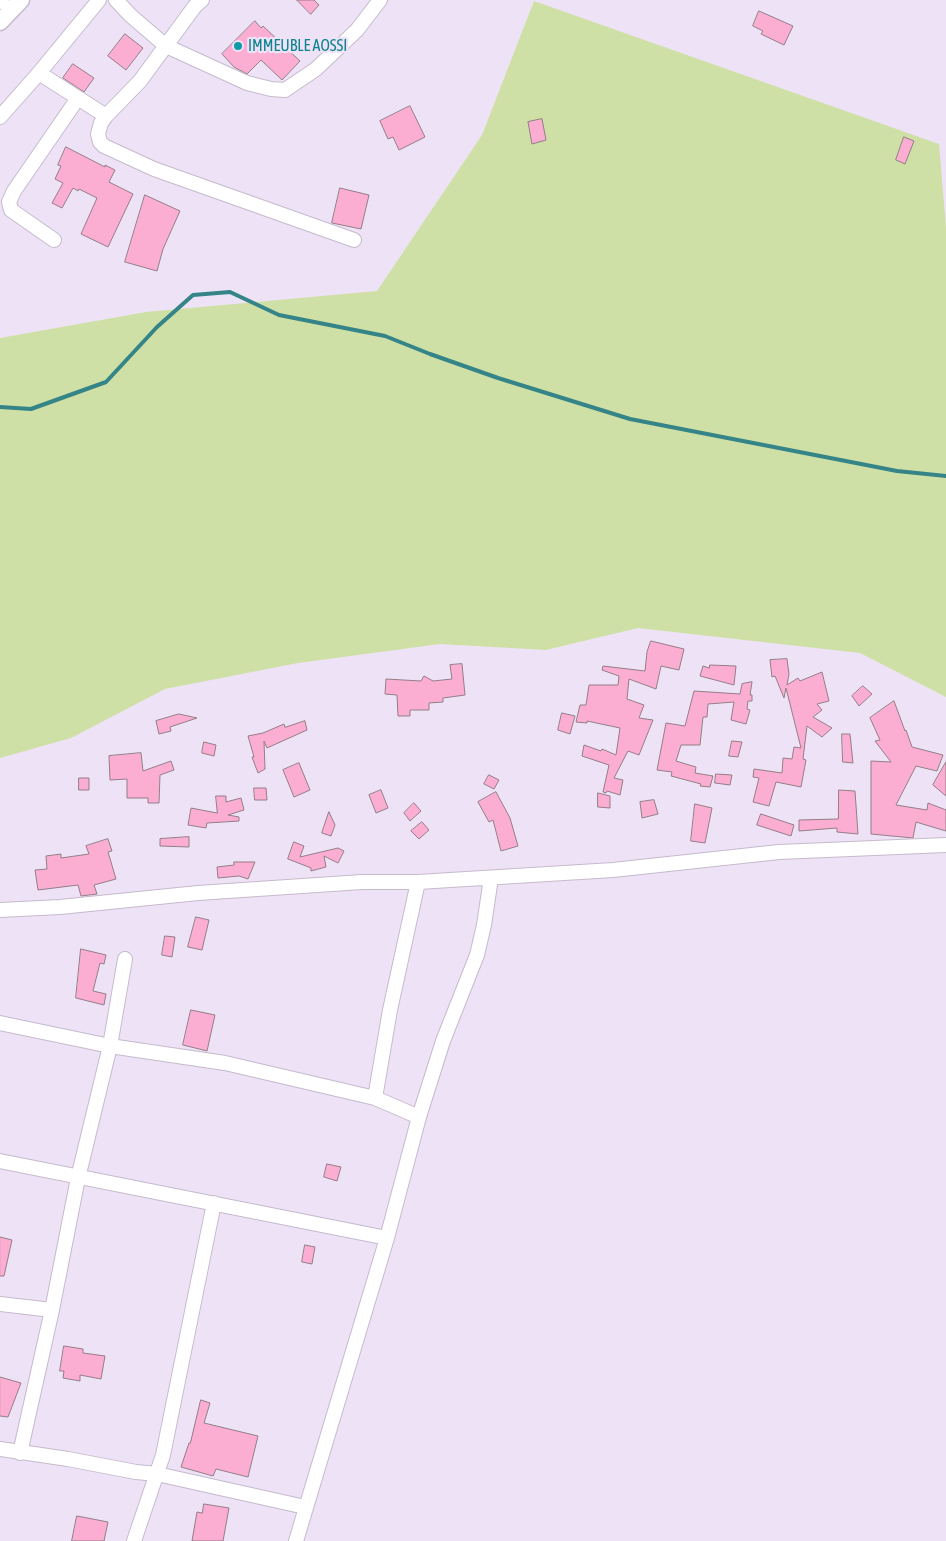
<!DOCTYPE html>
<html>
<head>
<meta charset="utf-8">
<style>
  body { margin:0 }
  canvas { display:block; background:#eee2f6 }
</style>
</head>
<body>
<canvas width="946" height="1541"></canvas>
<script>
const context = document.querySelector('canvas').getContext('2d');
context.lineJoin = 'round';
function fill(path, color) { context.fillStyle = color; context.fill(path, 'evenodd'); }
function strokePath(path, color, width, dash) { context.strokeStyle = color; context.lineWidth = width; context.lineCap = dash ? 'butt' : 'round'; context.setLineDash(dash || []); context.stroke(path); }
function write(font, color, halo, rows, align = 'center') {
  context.font = font + ' "Asap Condensed",sans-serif'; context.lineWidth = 4.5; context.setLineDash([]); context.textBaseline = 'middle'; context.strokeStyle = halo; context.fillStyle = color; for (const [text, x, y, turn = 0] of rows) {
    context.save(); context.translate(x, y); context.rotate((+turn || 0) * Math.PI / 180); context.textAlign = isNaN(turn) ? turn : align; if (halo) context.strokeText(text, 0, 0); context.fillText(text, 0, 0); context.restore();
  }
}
fill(new Path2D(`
  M 534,1 L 939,144 L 946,227 L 946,697 L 860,653 L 638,628 L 546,650 L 440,644 L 298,663 L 165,689 L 71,738 L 0,758 L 0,338 L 146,312 L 377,291 L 482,135 Z`), '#cfe0a6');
strokePath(new Path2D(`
  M 0,407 L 31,409 L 106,382 L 157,327 L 193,295 L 230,292 L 279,315 L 385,336 L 430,354 L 498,378 L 630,419 L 897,471 L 946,476`), '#348488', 4);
const building = new Path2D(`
  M 297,0 L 314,0 L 319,5 L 311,14 Z
  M 759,11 L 793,26 L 784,45 L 761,34 L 763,31 L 753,26 Z
  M 255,21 L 261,28 L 263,26 L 300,61 L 282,80 L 261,60 L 247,74 L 234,67 L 222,54 Z
  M 125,34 L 143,48 L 126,70 L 108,56 Z
  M 73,64 L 94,78 L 84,92 L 63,78 Z
  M 410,106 L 425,137 L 399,150 L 393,137 L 388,139 L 380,121 Z
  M 542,119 L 546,140 L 532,144 L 528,122 Z
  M 904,137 L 914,141 L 905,164 L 896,160 Z
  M 66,147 L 105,167 L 105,165 L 115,170 L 109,182 L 133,194 L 108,247 L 81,234 L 97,198 L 79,189 L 78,191 L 73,188 L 62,208 L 52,203 L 63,183 L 55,179 L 61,166 L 58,165 Z
  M 340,188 L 369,195 L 361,229 L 332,223 Z
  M 145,195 L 180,211 L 163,249 L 157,271 L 125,262 Z
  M 651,641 L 684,649 L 679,670 L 661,666 L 656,689 L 629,679 L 627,699 L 644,705 L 639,718 L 653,720 L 639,755 L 628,751 L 614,778 L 623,780 L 620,795 L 607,791 L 606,793 L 603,792 L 609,765 L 582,756 L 584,745 L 601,751 L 602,749 L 616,755 L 620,728 L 587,721 L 587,723 L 576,722 L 580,705 L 586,705 L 589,685 L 618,685 L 619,676 L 602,670 L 603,666 L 645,671 L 647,652 Z
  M 787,659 L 789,674 L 787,685 L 798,678 L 800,681 L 822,672 L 829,701 L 817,704 L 822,710 L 813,717 L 832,728 L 822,737 L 807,726 L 803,759 L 806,760 L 801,787 L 776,782 L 769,806 L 753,802 L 759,778 L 753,777 L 754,769 L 782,773 L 783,758 L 792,759 L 794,747 L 801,748 L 786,688 L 784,698 L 775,676 L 772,677 L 770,660 Z
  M 462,664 L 465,695 L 443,698 L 443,702 L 429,703 L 429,710 L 410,710 L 410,716 L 398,716 L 397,695 L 385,694 L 386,679 L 421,681 L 424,676 L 433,681 L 452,679 L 450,665 Z
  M 710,665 L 736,666 L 734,685 L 700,676 L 703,666 L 709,668 Z
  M 752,682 L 750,695 L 752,695 L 752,701 L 748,701 L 747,709 L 750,710 L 746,724 L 731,720 L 734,702 L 708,704 L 707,717 L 703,717 L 700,745 L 681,745 L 676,761 L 696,767 L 695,773 L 713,776 L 710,787 L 700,786 L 701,784 L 671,776 L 672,772 L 657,770 L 666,723 L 685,726 L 694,691 L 740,694 L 742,684 Z
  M 863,686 L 872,694 L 859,706 L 852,696 Z
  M 894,701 L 905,731 L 906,730 L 912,747 L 943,755 L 937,771 L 916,766 L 896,805 L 927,810 L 928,803 L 946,810 L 946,831 L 916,822 L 913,838 L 871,834 L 871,761 L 891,762 L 875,741 L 880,740 L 870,718 Z
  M 562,713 L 575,716 L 570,734 L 558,730 Z
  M 179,714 L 197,718 L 170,727 L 171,731 L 159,734 L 156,721 Z
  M 305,721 L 307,730 L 267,748 L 264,741 L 265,769 L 258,773 L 252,757 L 254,757 L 248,736 L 263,733 L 284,724 L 285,727 Z
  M 842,734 L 850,734 L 853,763 L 843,762 Z
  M 732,741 L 742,742 L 738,757 L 729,756 Z
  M 204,742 L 216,745 L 214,756 L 202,753 Z
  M 141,753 L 143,771 L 171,761 L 174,770 L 160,775 L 159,803 L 148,803 L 148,798 L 127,798 L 127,779 L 110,780 L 109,756 Z
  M 946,762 L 946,796 L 933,785 Z
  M 299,763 L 310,790 L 294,797 L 283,770 Z
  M 716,774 L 732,775 L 730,785 L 715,783 Z
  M 489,775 L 499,780 L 494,789 L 484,784 Z
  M 79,778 L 89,778 L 89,790 L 79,790 Z
  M 254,788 L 266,788 L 267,800 L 255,800 Z
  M 381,790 L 388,808 L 376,813 L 369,795 Z
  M 839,790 L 855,791 L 858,834 L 837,832 L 837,828 L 799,831 L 799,820 L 838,819 Z
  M 496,792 L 510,818 L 518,846 L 501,851 L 493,820 L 489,822 L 478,802 Z
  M 598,793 L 610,796 L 610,808 L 598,807 Z
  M 216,796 L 226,796 L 226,802 L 241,798 L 244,810 L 228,815 L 239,817 L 239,821 L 207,823 L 206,828 L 188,825 L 191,808 L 217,813 Z
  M 654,800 L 658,814 L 642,818 L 640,802 Z
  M 414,803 L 421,811 L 410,821 L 404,813 Z
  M 695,804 L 712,808 L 705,843 L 691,841 Z
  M 329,812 L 335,825 L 331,836 L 322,833 Z
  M 761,814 L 794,825 L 791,836 L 757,825 Z
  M 422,822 L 429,830 L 419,839 L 411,831 Z
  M 189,837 L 189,847 L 160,846 L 160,839 Z
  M 108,839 L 112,851 L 108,852 L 116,879 L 94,885 L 97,894 L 81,896 L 78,885 L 38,890 L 35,870 L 47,869 L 46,856 L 61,854 L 61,858 L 89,854 L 86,846 Z
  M 294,842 L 304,846 L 300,857 L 338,848 L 344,851 L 338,863 L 324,856 L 326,867 L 311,871 L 311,868 L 288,859 Z
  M 234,862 L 255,862 L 248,879 L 239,876 L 218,878 L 217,867 L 234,865 Z
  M 196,917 L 209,920 L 202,950 L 188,947 Z
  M 165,936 L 175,937 L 172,957 L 162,955 Z
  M 81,949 L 106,955 L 104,964 L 100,963 L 93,991 L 106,994 L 104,1005 L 76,998 Z
  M 191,1010 L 215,1015 L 207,1051 L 183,1045 Z
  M 327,1164 L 341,1167 L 337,1181 L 324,1177 Z
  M 0,1237 L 12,1240 L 4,1276 L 0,1276 Z
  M 305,1245 L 315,1247 L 312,1264 L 302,1262 Z
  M 64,1346 L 83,1349 L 83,1353 L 105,1356 L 101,1379 L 80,1375 L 80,1381 L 63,1378 L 64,1371 L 60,1371 Z
  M 0,1377 L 21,1383 L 8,1417 L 0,1416 Z
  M 201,1400 L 210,1403 L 204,1423 L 258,1436 L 248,1477 L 216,1469 L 213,1476 L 181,1467 L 189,1443 L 190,1443 Z
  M 204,1504 L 229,1508 L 223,1541 L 192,1541 L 197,1512 L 202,1513 Z
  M 77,1516 L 108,1522 L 104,1541 L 72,1541 Z`);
fill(building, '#fbaed2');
strokePath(building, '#937e87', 1);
const minor = new Path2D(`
  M 116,0 L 130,15 L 166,46 L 247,83 L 271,89 L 285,90 L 316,69 L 357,30 L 380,0
  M 202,0 L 195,6 L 140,81 L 106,116 L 101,123 L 98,134 L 100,142 L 104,146 L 154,169 L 354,240
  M 39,73 L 106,116
  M 0,117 L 39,73 L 99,0
  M 54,240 L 11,210 L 9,202 L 14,191 L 78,98
  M 0,910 L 60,907 L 198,893 L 362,882 L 418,882 L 613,870 L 779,852 L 946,845
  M 0,1023 L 110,1046 L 225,1063 L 375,1098 L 419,1117
  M 375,1098 L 390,1010 L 418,882
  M 0,1161 L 387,1238
  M 0,1304 L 52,1310
  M 0,1449 L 68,1459 L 136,1472 L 157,1474 L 305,1507
  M 20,1453 L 52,1310 L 78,1178 L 110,1046 L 125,959
  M 134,1541 L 163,1455 L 214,1203
  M 296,1541 L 387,1238 L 419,1117 L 443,1041 L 477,955 L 484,925 L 491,878`);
const tertiary = new Path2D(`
  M 0,1 L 1,0
  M 0,22 L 21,0`);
strokePath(minor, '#c6bacd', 16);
strokePath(tertiary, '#c6bacd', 19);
strokePath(minor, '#fff', 14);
strokePath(tertiary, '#fff', 16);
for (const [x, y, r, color] of [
  [238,46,5,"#0f9aa8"]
]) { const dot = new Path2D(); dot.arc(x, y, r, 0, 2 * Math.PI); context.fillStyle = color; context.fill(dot); strokePath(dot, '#eee2f6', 2); }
write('16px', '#0d838f', '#eee2f6', [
  ["IMMEUBLE AOSSI",248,46]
], 'left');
</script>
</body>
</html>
